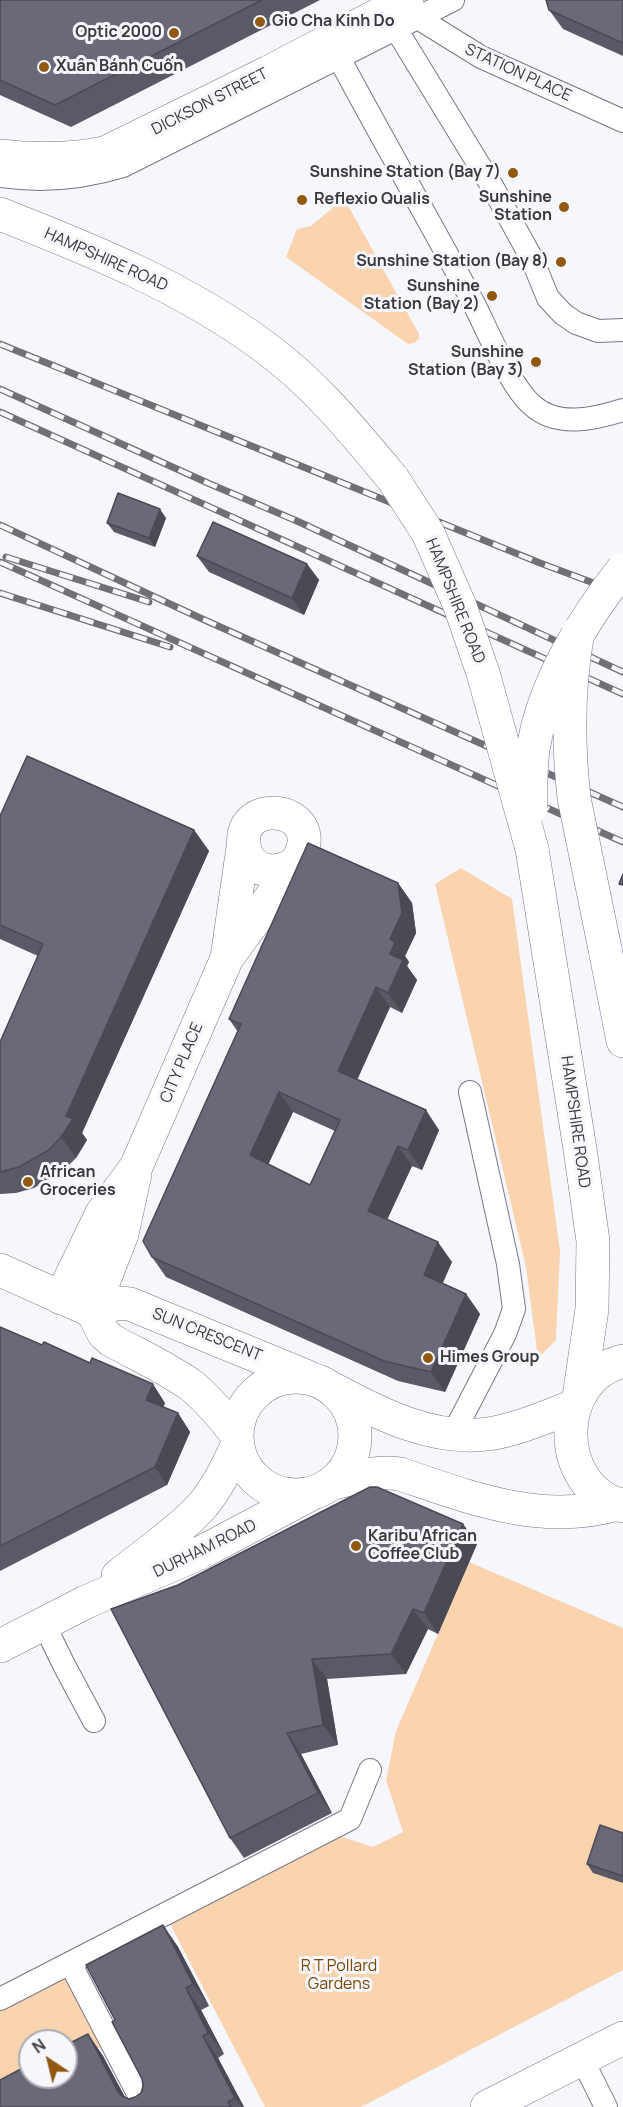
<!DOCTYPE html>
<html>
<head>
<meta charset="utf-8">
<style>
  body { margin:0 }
  #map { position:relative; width:623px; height:2107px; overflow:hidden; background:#f6f6fd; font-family:Manrope,sans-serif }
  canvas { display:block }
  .north { position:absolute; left:18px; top:2029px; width:60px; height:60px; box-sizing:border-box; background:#f6f6fd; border:2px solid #aaaab1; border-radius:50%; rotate:325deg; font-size:16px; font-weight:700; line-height:24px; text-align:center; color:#393940 }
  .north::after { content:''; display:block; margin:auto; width:21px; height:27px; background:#90590f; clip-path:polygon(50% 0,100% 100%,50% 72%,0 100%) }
</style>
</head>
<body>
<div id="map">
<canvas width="623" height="2107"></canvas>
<div class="north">N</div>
</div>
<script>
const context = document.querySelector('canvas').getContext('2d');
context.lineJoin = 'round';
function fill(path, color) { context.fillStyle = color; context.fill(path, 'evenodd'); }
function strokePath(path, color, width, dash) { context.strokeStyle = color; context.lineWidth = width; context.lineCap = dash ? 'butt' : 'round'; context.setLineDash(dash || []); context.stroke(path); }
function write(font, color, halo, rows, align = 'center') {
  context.font = font + ' Manrope,sans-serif'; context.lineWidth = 6; context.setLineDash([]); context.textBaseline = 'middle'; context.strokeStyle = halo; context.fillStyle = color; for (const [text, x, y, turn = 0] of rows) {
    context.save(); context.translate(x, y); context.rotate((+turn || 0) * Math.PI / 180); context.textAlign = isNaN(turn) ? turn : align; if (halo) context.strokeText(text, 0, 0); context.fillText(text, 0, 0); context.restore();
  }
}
fill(new Path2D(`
  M 345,200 L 419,334 L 419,339 L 414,343 L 408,344 L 286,257 L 297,229 L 311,226 L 341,201 Z
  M 461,868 L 512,899 L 560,1251 L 556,1340 L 538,1358 L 526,1267 L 435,884 Z
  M 469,1562 L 623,1628 L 623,1970 L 361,2107 L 265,2107 L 169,1922 L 336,1835 L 373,1847 L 403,1832 L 386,1780 L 396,1731 Z
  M 65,1973 L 103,2046 L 66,2065 L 66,2041 L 30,2041 L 30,2077 L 0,2100 L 0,2007 Z`), '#f9d4af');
const lane = new Path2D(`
  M 418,18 L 481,57 L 623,121
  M 396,29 L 492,186 L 532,259 L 548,298 L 563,314 L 576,323 L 598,331 L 623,330
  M 339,58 C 383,140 429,220 473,302 C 487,329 510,386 532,405 C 557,428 595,419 623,410
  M 0,176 C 41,182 84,178 123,166 L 453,0
  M 453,1434 L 505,1334 L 514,1309 L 508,1264 L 470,1092
  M 44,1624 L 64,1665 L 94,1721
  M 70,1963 L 145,2107
  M 0,1999 L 350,1819 L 370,1770
  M 582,2059 L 606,2107`);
const street = new Path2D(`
  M 230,954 L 298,860 C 329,804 231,795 245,850 C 252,875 282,876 298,860
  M 61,1298 L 102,1213 L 136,1167 L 227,958 L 244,840
  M 92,1311 L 122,1234 L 135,1174
  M 487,2107 L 623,2038`);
const secondary = new Path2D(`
  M 0,156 C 36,160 70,160 105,153 L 269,72 L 407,0
  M 0,214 C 92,250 186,288 266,348 C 315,384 354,432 393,479
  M 532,849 L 580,1149 L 593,1241 L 592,1309 L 579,1397
  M 605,949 L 623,1041
  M 0,1270 L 92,1311 L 104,1334 L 111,1340 C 138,1355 167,1368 192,1386 C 209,1400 223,1417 236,1434
  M 92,1311 L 119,1303 L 130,1304 L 308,1377
  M 623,1361 C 554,1378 553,1488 623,1506
  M237 1436a59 59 0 1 1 118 0a59 59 0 1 1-118 0Z
  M 335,1390 C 381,1415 434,1441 488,1434 C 517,1430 547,1416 575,1406
  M 330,1484 C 353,1479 376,1470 400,1474 C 471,1498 542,1526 618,1504
  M 118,1576 C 146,1553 177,1533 201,1507 C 217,1489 227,1467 237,1446
  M 0,1646 L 86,1602 L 202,1552 L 313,1493`);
strokePath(lane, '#777887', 24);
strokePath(street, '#777887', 34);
strokePath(secondary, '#777887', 34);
strokePath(lane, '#fff', 22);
strokePath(street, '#fff', 33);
strokePath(secondary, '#fff', 33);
const rail = new Path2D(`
  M 0,344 L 540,563 L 623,594
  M 0,389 L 210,484 L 297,521 L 623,672
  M 0,412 L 623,694
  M 0,525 L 198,617 L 623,807
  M 6,557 L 149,602
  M 0,562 L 623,842
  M 0,593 L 170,647`);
strokePath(rail, '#707077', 7);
strokePath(rail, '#f6f6fd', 4.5, [14]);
const secondaryBridge = new Path2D(`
  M 393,479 L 428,533 L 460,606 L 483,673 L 532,849
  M 578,632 C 568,686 568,744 574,798 L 605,949
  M 531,808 C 531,787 530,765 534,744 C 545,682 584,618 623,569`);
strokePath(secondaryBridge, '#777887', 34, []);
strokePath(secondaryBridge, '#fff', 33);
fill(new Path2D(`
  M 0,0 L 320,0 L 71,127 L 0,95 Z
  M 623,0 L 623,56 L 563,29 L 549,10 Z
  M 166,518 L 155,547 L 114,532 L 107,523 Z
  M 197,556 L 307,564 L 319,580 L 304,615 L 209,572 Z
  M 0,816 L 194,830 L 209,851 L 82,1133 L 87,1140 L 76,1158 L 64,1170 L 34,1188 L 16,1193 L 0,1194 L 0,1042 L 38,956 L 0,939 Z
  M 398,883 L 412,903 L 416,933 L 405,956 L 409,962 L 407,966 L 417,980 L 402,1013 L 390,1007 L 357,1080 L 439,1130 L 422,1170 L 412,1166 L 387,1219 L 452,1262 L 443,1283 L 466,1294 L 480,1314 L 445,1392 L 398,1381 L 166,1277 L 152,1257 L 238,1032 L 229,1019 ZM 293,1112 L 335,1131 L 310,1185 L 268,1165 Z
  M 0,1327 L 165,1403 L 163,1407 L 178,1413 L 190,1432 L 167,1485 L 0,1571 Z
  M 463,1524 L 477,1544 L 438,1634 L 428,1629 L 406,1674 L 327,1679 L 338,1745 L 301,1754 L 332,1813 L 244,1858 L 230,1838 L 111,1609 Z
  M 623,1833 L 623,1883 L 593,1873 L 587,1864 Z
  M 163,1925 L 178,1947 L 209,2006 L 201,2010 L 224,2054 L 218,2058 L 244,2107 L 0,2107 L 88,2034 L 103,2056 L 125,2097 L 129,2099 L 135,2097 L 141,2093 L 143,2086 L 142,2079 L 115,2020 Z`), '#5a5a67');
fill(new Path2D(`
  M 160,509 L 166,518 L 155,547 L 149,538 Z
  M 307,564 L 319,580 L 304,615 L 292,598 Z
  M 194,830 L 209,851 L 82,1133 L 87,1140 L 76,1158 L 61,1137 L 66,1116 Z
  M 398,883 L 412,903 L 416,933 L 405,956 L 409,962 L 407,966 L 417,980 L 402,1013 L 388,993 L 390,939 Z
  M 376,987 L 390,1007 L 352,1091 L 338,1071 Z
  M 279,1092 L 293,1112 L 263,1175 L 250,1155 Z
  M 426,1110 L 439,1130 L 422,1170 L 408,1150 Z
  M 398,1146 L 412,1166 L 382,1231 L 368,1211 Z
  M 438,1242 L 452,1262 L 437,1294 L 424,1275 Z
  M 466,1294 L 480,1314 L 445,1392 L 431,1372 Z
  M 153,1384 L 165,1403 L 159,1418 L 146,1400 Z
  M 178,1413 L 190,1432 L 167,1485 L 155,1467 Z
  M 463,1524 L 477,1544 L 438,1634 L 424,1613 Z
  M 413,1609 L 428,1629 L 406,1674 L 391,1654 Z
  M 312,1659 L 327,1679 L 338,1745 L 323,1725 Z
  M 287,1733 L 301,1754 L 332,1813 L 318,1793 Z
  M 163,1925 L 178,1947 L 209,2006 L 193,1984 Z
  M 186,1988 L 201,2010 L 224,2054 L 208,2033 Z
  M 88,2034 L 103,2056 L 130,2107 L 118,2092 Z
  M 203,2036 L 218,2058 L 244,2107 L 242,2107 L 235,2098 Z`), '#4a4a54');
const building = new Path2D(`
  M 0,0 L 262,0 L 55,105 L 0,80 Z
  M 546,0 L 623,0 L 623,43 L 549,10 Z
  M 118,493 L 160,509 L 149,538 L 107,523 Z
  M 213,522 L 307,564 L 292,598 L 197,556 Z
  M 27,756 L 194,830 L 66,1116 L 73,1119 L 61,1137 L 49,1150 L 19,1167 L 0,1172 L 0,1042 L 43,944 L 0,925 L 0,816 Z
  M 308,843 L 398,883 L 402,913 L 390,939 L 395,942 L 390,954 L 403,960 L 388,993 L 376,987 L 338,1071 L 426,1110 L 408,1150 L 398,1146 L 368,1211 L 438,1242 L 424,1275 L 466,1294 L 431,1372 L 384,1361 L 152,1257 L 143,1241 L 241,1024 L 229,1019 ZM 279,1092 L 340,1120 L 310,1185 L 250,1155 Z
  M 623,874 L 623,885 L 619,884 Z
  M 0,1327 L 42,1345 L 44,1342 L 90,1363 L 92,1358 L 153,1384 L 146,1400 L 178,1413 L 155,1467 L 0,1546 Z
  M 370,1487 L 377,1487 L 463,1524 L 424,1613 L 413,1609 L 391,1654 L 312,1659 L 323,1725 L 287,1733 L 318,1793 L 230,1838 L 111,1609 L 178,1585 Z
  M 600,1825 L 623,1833 L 623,1876 L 587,1864 Z
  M 163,1925 L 193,1984 L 186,1988 L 208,2033 L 203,2036 L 235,2098 L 228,2102 L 231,2107 L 0,2107 L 0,2080 L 30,2064 L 30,2077 L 66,2077 L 66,2045 L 88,2034 L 118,2092 L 122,2096 L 129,2099 L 135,2097 L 141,2093 L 143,2086 L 142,2079 L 112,2022 L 115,2020 L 86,1965 Z`);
fill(building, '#696978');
strokePath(building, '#4a4a54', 1.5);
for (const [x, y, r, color] of [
  [260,22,6,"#90590f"],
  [174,33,6,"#90590f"],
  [44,67,6,"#90590f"],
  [513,173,6,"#90590f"],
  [302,200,6,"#90590f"],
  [564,207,6,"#90590f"],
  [561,262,6,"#90590f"],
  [492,296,6,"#90590f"],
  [536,362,6,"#90590f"],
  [28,1182,6,"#90590f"],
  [428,1358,6,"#90590f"],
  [356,1546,6,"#90590f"]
]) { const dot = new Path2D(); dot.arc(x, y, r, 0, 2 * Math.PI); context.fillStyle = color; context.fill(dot); strokePath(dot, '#f6f6fd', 2); }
write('bold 16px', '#393940', '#f6f6fd', [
  ["Gio Cha Kinh Do",272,22],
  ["Optic 2000",162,33,"right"],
  ["Xuân Bánh Cuốn",56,67],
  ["Sunshine Station (Bay 7)",501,173,"right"],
  ["Sunshine",552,198,"right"],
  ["Station",552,216,"right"],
  ["Reflexio Qualis",314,200],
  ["Sunshine Station (Bay 8)",549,262,"right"],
  ["Sunshine",480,287,"right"],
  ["Station (Bay 2)",480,305,"right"],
  ["Sunshine",524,353,"right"],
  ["Station (Bay 3)",524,371,"right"],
  ["African",40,1173],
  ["Groceries",40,1191],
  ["Himes Group",440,1358],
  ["Karibu African",368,1537],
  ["Coffee Club",368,1555]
], 'left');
write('16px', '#393940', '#f6f6fd', [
  ["STATION PLACE",518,73,25],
  ["DICKSON STREET",210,102,-27],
  ["HAMPSHIRE ROAD",106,260,24],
  ["HAMPSHIRE ROAD",455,601,68],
  ["CITY PLACE",182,1063,-67],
  ["HAMPSHIRE ROAD",575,1122,82],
  ["SUN CRESCENT",207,1335,22],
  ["DURHAM ROAD",205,1549,-26]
]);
write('16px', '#794700', '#f6f6fd', [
  ["R T Pollard",339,1967],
  ["Gardens",339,1985]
]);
</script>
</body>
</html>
